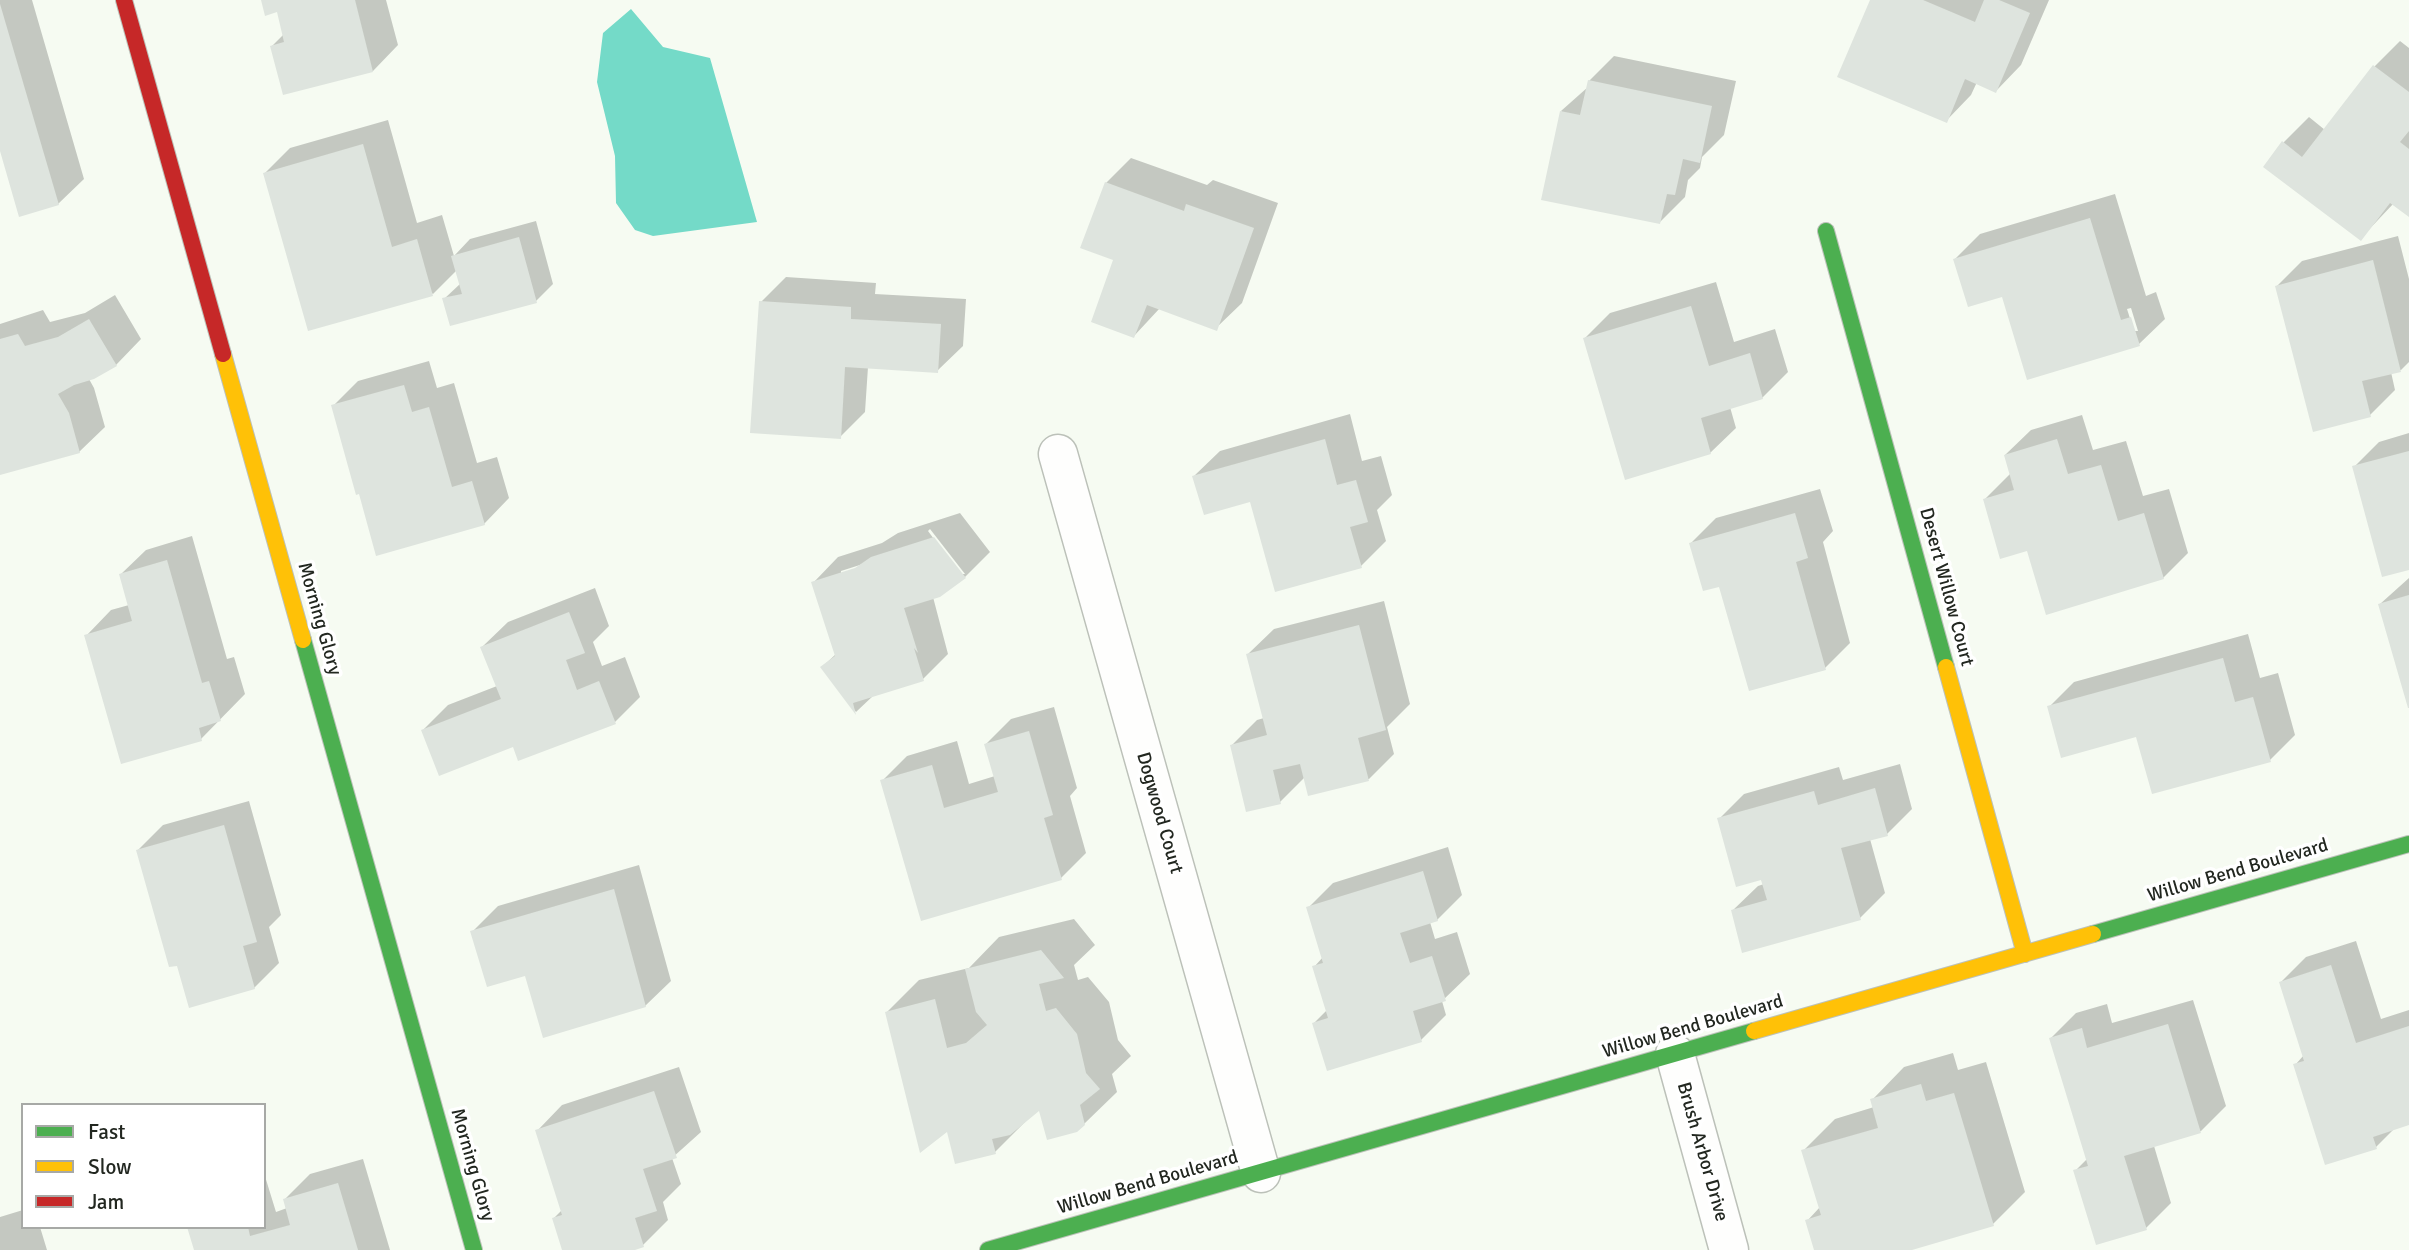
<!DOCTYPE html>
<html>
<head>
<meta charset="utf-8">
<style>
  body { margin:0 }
  #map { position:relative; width:2409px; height:1250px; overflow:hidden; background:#f6fbf2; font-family:Signika,sans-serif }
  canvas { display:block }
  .legend { position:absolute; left:21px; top:1103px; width:245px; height:126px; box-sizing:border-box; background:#fff; border:2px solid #a7a9a6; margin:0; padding:9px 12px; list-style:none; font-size:21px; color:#222720 }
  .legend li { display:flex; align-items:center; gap:14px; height:35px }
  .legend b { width:35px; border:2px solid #a7a9a6 }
</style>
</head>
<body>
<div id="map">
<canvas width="2409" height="1250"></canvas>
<ul class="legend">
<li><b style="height:9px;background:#4caf50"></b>Fast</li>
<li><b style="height:9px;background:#ffc107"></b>Slow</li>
<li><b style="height:9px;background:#c62828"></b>Jam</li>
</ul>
</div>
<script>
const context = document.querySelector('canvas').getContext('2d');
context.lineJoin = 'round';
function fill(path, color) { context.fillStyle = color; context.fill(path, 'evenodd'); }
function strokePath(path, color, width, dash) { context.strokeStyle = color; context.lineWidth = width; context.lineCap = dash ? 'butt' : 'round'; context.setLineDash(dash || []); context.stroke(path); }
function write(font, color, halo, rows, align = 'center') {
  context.font = font + ' Signika,sans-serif'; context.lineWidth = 7; context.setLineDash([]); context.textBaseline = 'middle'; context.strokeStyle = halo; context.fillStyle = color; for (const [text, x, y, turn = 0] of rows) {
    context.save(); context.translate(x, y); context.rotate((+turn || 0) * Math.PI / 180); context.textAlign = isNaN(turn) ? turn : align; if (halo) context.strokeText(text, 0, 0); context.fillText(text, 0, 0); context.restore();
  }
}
fill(new Path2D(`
  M 631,9 L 663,47 L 710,58 L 757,222 L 653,236 L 635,230 L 616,203 L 615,156 L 597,82 L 603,33 Z`), '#74dac8');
fill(new Path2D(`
  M 0,0 L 32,0 L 84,179 L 58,204 L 0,146 Z
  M 263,0 L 386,0 L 398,45 L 373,71 L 272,46 L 284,34 L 278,10 Z
  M 1872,0 L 2049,0 L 2021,65 L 1996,91 L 1977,82 L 1971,95 L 1946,121 Z
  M 2400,41 L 2409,48 L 2409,215 L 2394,203 L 2360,239 L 2265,166 L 2284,142 L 2309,117 L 2325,130 L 2375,66 Z
  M 1614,56 L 1736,81 L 1724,135 L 1702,157 L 1700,168 L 1688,180 L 1685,197 L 1660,222 L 1561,111 L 1588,87 L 1589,81 Z
  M 388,120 L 417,223 L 442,215 L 454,256 L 470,239 L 536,221 L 553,284 L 536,301 L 444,299 L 461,283 L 457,270 L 433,294 L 265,173 L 290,148 Z
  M 1131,158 L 1207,185 L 1213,180 L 1278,203 L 1242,303 L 1216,328 L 1160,308 L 1134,336 L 1106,183 Z
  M 2115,194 L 2146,296 L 2156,292 L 2165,319 L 2139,344 L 2029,377 L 2004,295 L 1955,259 L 1980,234 ZM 2131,308 L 2138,331 L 2134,331 L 2127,309 Z
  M 2398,236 L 2409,279 L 2409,362 L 2401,370 L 2391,372 L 2395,390 L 2370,415 L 2277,286 L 2302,261 Z
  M 786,277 L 876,283 L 875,294 L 966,299 L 963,346 L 937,371 L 868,367 L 865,412 L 840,437 L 761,302 Z
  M 1716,282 L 1734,342 L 1775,329 L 1788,372 L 1762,398 L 1730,407 L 1736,428 L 1710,453 L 1585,338 L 1610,313 Z
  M 115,295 L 141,339 L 116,365 L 89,379 L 94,388 L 105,427 L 79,452 L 0,474 L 0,324 L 43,310 L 50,322 L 85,313 Z
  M 429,361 L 437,388 L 454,383 L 477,463 L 497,457 L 509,498 L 484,524 L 333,406 L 358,381 Z
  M 1350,414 L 1362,461 L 1381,456 L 1392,495 L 1377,510 L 1386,541 L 1361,566 L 1251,499 L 1194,476 L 1220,451 Z
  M 2082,415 L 2093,450 L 2126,441 L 2143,496 L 2169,489 L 2188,553 L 2163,578 L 2028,549 L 1985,499 L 2011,473 L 2005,455 L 2031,430 Z
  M 2409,433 L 2409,568 L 2354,467 L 2379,442 Z
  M 1820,489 L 1833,531 L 1823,542 L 1850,643 L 1825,668 L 1720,585 L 1691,543 L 1716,518 Z
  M 960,513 L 990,552 L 965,577 L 933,597 L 948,654 L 923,679 L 874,695 L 856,712 L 822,667 L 836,654 L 813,583 L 838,557 L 882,543 L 898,533 ZM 930,529 L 965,574 L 960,574 L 928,531 ZM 863,564 L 864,567 L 841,575 L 841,571 Z
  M 192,536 L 227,659 L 234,657 L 245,694 L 201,739 L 86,636 L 111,610 L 129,605 L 120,575 L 146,550 Z
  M 2409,578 L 2409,704 L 2380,604 Z
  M 595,588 L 609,626 L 593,642 L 602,666 L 625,657 L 640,697 L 615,722 L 519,759 L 514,745 L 423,730 L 448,705 L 497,686 L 482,647 L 508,622 Z
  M 1384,601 L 1410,704 L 1387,727 L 1394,754 L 1369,779 L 1310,794 L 1305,777 L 1280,802 L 1231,746 L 1257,720 L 1264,718 L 1248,654 L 1274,629 Z
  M 2248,634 L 2260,678 L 2278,673 L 2295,735 L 2270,760 L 2138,735 L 2049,707 L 2074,682 Z
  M 1054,707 L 1077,788 L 1070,796 L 1086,853 L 1061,878 L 882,781 L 907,756 L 957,741 L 969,784 L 995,776 L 986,744 L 1011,719 Z
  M 1900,764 L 1912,809 L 1887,834 L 1870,839 L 1885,893 L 1860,918 L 1732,911 L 1758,886 L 1764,884 L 1719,819 L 1744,794 L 1839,767 L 1843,780 Z
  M 249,801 L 281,915 L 269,927 L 279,963 L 254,988 L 178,963 L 138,850 L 163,825 Z
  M 1448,847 L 1462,895 L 1437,920 L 1430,922 L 1435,939 L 1457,932 L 1470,974 L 1442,1001 L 1446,1015 L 1421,1040 L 1314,1023 L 1327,1010 L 1314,967 L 1323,957 L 1308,908 L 1333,883 Z
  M 639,865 L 671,981 L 645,1006 L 526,974 L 472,932 L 498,906 Z
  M 1074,919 L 1095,945 L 1074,965 L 1078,980 L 1088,977 L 1109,1002 L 1118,1040 L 1131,1056 L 1112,1074 L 1117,1092 L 1084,1124 L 1040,1107 L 995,1152 L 948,1129 L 887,1012 L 919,980 L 969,968 L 999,937 Z
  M 2356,941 L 2381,1019 L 2409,1010 L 2409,1124 L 2395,1128 L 2376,1147 L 2295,1065 L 2304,1055 L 2281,982 L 2306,957 Z
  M 2193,1000 L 2226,1106 L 2201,1131 L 2154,1146 L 2171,1203 L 2146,1228 L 2075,1171 L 2087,1159 L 2051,1038 L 2076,1013 L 2107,1004 L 2112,1023 Z
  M 1953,1053 L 1958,1070 L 1986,1062 L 2025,1192 L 1993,1224 L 1906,1250 L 1816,1250 L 1807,1221 L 1820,1207 L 1803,1151 L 1835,1119 L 1874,1107 L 1872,1100 L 1904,1067 Z
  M 679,1067 L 701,1132 L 672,1158 L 681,1184 L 663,1202 L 668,1220 L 643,1245 L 629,1250 L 564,1250 L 554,1218 L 562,1210 L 537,1131 L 562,1105 Z
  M 363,1159 L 390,1250 L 196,1250 L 189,1227 L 264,1227 L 264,1173 L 276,1212 L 287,1208 L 285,1199 L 310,1174 Z
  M 23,1210 L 23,1227 L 40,1227 L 47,1250 L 0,1250 L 0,1217 Z`), '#0003');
fill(new Path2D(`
  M 261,0 L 355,0 L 373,72 L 283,95 L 270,46 L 284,42 L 277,12 L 265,16 Z
  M 1870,0 L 1923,0 L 1975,22 L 1984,0 L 1999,0 L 2030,13 L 1996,93 L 1965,79 L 1947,123 L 1837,77 Z
  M 0,4 L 59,205 L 19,217 L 0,151 Z
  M 2373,65 L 2409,92 L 2409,131 L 2400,142 L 2409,149 L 2409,217 L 2390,203 L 2361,241 L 2263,167 L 2282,141 L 2302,157 Z
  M 1588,80 L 1712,106 L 1700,163 L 1683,159 L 1675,195 L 1667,194 L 1660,224 L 1541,200 L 1560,111 L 1580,115 Z
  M 363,144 L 392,247 L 417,239 L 433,296 L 308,331 L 263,173 Z
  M 1105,182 L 1184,211 L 1186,204 L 1254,228 L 1217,331 L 1147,305 L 1134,338 L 1091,322 L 1113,260 L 1080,248 Z
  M 2090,218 L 2121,320 L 2131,317 L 2140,346 L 2027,380 L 2002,297 L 1968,307 L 1953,259 Z
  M 519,237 L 537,303 L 450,326 L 442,298 L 462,294 L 451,256 Z
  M 2373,260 L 2401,372 L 2362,381 L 2371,417 L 2313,432 L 2275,286 Z
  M 759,301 L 851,307 L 851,319 L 941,324 L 938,373 L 845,367 L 841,439 L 750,433 Z
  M 1691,306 L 1709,366 L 1750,353 L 1763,399 L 1701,418 L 1711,454 L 1625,480 L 1583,338 Z
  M 89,319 L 117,366 L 94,379 L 74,385 L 58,394 L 69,413 L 80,453 L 0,475 L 0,339 L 18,334 L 25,346 L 58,337 Z
  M 404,385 L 412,412 L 429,407 L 452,487 L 472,481 L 485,525 L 376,556 L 359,494 L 356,495 L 331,405 Z
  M 1325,439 L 1337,485 L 1356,480 L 1368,522 L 1350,527 L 1362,568 L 1275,592 L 1250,502 L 1204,515 L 1192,476 Z
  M 2057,439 L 2068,474 L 2101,465 L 2118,521 L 2144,513 L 2164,579 L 2046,615 L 2027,551 L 2000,559 L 1983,499 L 2014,490 L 2004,455 Z
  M 2409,451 L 2409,570 L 2382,577 L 2352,466 Z
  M 1795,513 L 1808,558 L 1796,562 L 1826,670 L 1749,691 L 1719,587 L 1703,591 L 1689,543 Z
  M 934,537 L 966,578 L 940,597 L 904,608 L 918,653 L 914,648 L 924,681 L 853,703 L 856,715 L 820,667 L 835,656 L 811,582 L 855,568 L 871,557 Z
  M 167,560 L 202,683 L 209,681 L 221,721 L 199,728 L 202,741 L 121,764 L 84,635 L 132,621 L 119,574 Z
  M 2409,595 L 2409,708 L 2408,708 L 2378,604 Z
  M 569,612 L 585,653 L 566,660 L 577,690 L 599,681 L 616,724 L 518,761 L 513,747 L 439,776 L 421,730 L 501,699 L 480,647 Z
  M 1359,625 L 1386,730 L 1358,738 L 1369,781 L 1308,796 L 1300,764 L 1273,770 L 1281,804 L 1246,812 L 1230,745 L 1267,735 L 1246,654 Z
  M 2223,658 L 2235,702 L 2253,697 L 2271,762 L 2152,794 L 2136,737 L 2061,758 L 2047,706 Z
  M 1029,731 L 1053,815 L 1044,818 L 1062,880 L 921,921 L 880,780 L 932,765 L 944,808 L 998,792 L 984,744 Z
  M 1875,788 L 1888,836 L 1841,848 L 1861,920 L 1742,953 L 1731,910 L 1767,900 L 1761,880 L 1736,887 L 1717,818 L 1814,791 L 1818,805 Z
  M 224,825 L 257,942 L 243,946 L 255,989 L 189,1008 L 177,966 L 169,967 L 136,850 Z
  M 1423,871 L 1438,921 L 1400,933 L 1410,963 L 1432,956 L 1446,1001 L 1413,1011 L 1422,1042 L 1327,1071 L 1312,1023 L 1328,1018 L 1312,966 L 1323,963 L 1306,907 Z
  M 614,889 L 646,1007 L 543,1038 L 525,976 L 487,987 L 470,931 Z
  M 1041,950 L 1064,978 L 1039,984 L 1046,1011 L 1056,1008 L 1077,1034 L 1086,1073 L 1100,1089 L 1080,1105 L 1085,1125 L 1077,1132 L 1047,1140 L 1039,1111 L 1010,1135 L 992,1139 L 996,1154 L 955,1164 L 947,1132 L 920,1153 L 885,1012 L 935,999 L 947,1048 L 966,1043 L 987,1025 L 976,1012 L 965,969 Z
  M 2331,965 L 2356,1043 L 2409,1026 L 2409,1125 L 2373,1137 L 2377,1149 L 2325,1165 L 2293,1064 L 2304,1061 L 2279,982 Z
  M 2168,1024 L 2201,1133 L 2124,1156 L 2147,1230 L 2096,1245 L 2073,1170 L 2088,1166 L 2049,1038 L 2082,1028 L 2087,1048 Z
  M 1921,1084 L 1926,1101 L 1954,1093 L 1994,1226 L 1912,1250 L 1814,1250 L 1805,1220 L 1821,1215 L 1801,1150 L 1878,1128 L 1870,1099 Z
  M 654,1091 L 677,1158 L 643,1169 L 657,1211 L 635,1218 L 644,1247 L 635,1250 L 562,1250 L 552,1218 L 562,1215 L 535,1130 Z
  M 338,1183 L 358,1250 L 194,1250 L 187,1227 L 248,1227 L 250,1236 L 290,1225 L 283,1199 Z`), '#dee4de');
const street = new Path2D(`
  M 1058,454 L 1261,1173
  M 1675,1054 L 1729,1250`);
const fast = new Path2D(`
  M 1826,231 L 1946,667
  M 303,640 L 474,1250
  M 2093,934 L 2409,844
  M 988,1250 L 1754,1031`);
const slow = new Path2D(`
  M 223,354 L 303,640
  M 1946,667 L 2025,954
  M 1754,1031 L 2093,934`);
const jam = new Path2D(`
  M 124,0 L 223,354`);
strokePath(street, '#bcc1b9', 41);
strokePath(fast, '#bcc1b9', 18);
strokePath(slow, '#bcc1b9', 18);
strokePath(jam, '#bcc1b9', 18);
strokePath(street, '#fefefd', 38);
strokePath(fast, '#4caf50', 16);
strokePath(slow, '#ffc107', 16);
strokePath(jam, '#c62828', 16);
write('19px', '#222720', '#fff', [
  ["Desert Willow Court",1946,587,75],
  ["Morning Glory",319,619,74],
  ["Dogwood Court",1159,813,74],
  ["Willow Bend Boulevard",2238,871,-16],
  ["Willow Bend Boulevard",1693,1027,-16],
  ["Brush Arbor Drive",1702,1152,74],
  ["Morning Glory",472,1165,74],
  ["Willow Bend Boulevard",1148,1183,-16]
]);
</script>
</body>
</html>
